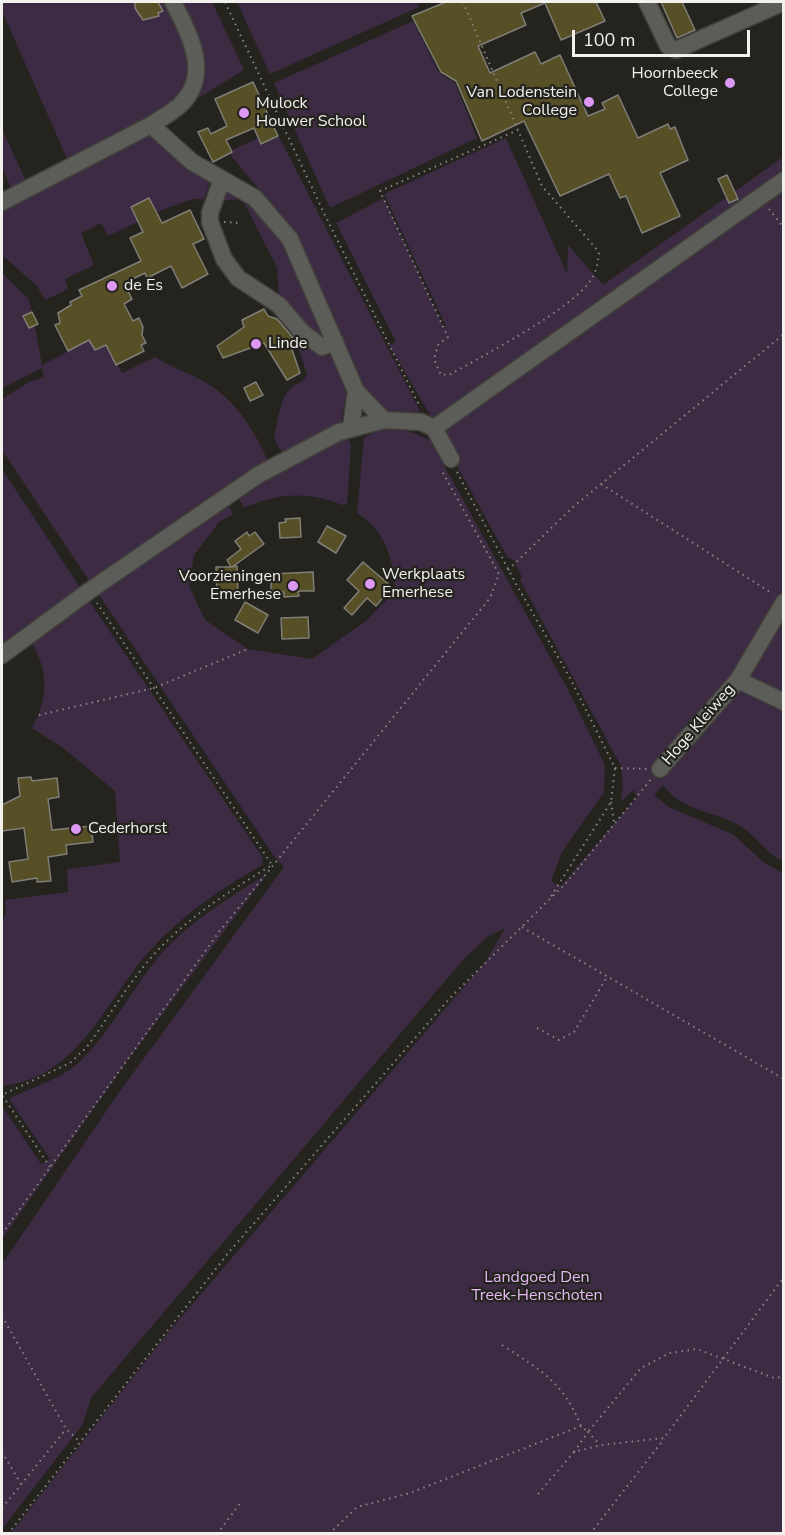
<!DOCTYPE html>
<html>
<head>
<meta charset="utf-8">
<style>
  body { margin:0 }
  #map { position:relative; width:785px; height:1535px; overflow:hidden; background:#24231e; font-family:"Nunito Sans",sans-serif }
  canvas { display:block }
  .frame { position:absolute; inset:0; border:3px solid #f2f1ed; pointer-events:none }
  .scale { position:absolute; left:572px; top:30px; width:178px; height:27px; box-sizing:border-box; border:3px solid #f2f1ed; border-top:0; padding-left:8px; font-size:18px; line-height:21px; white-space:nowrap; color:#f2f1ed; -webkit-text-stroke:4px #24231e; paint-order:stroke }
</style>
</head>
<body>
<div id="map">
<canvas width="785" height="1535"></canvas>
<div class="frame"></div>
<div class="scale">100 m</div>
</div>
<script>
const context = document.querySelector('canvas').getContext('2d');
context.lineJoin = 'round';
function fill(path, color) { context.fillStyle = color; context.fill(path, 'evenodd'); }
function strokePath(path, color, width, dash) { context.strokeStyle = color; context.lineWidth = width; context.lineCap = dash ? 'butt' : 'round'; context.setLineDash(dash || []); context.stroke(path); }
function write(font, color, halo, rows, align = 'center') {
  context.font = font + ' "Nunito Sans",sans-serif'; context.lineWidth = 4.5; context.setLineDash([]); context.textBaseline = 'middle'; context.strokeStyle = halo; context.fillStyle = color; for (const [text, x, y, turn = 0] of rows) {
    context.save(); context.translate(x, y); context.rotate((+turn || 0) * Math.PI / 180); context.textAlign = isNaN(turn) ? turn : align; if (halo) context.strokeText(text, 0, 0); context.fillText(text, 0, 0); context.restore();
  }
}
fill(new Path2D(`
  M 2,2 L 212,2 L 244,70 L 190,103 L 201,70 L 171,15 L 189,59 L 190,71 L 180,97 L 111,141 L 68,161 L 2,11 Z
  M 237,2 L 416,2 L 419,7 L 270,74 Z
  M 413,21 L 439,73 L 455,83 L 477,138 L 330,208 L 274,83 Z
  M 2,129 L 26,181 L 11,188 L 2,167 Z
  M 149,130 L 212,183 L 209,185 L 204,199 L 192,199 L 157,212 L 149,198 L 131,207 L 138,222 L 108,236 L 101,223 L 81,233 L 94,265 L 65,279 L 68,289 L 45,300 L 37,286 L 2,255 L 2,205 Z
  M 279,137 L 420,411 L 391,419 L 363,387 L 282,217 L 228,152 L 258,138 L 262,145 Z
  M 506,138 L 567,274 L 568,245 L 603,285 L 783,157 L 783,170 L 438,417 L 432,418 L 389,345 L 396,342 L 336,223 L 384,198 L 443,326 L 446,326 L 384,194 Z
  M 232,178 L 278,235 L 292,258 L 329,341 L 312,333 L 279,296 L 277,267 L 242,199 L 219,201 Z
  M 783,184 L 783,861 C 766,854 757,836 740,826 C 715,811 681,811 663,785 L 654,795 L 669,807 L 734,835 L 763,862 L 783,873 L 783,1533 L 11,1533 L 166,1335 L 486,961 L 505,928 L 487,937 L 462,961 L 91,1398 L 83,1424 L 2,1529 L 2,1264 L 120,1091 L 284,867 L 274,856 L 97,592 L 227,503 L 233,514 L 219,522 L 194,555 L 189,586 L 205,620 L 248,649 L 312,659 L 367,620 L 395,591 C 394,560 385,530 357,513 L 364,438 C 386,423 406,429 430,440 L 566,686 L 605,765 L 604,792 L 562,852 L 551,881 L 560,887 L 637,797 L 633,790 L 621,802 L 623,785 L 621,766 L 520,580 L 522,577 L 513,559 L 508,558 L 441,437 L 442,430 L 503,387 L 505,389 L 513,383 L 511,381 Z
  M 2,273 L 28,298 L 32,312 L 24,316 L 29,328 L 35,326 L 42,365 L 86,342 L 86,333 L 95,350 L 112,342 L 108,348 L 122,373 L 155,357 C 169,366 186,372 201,380 C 234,397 253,428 268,461 L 90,582 L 2,450 L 2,399 L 29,382 L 44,377 L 42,368 L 2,388 Z
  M 297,344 C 320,347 345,358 347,386 C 347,397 342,412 341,424 L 282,453 L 274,438 C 279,416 279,389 303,381 L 307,374 Z
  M 346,435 L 351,445 L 347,504 L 342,505 C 308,491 277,493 244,508 L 238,497 L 300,458 Z
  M 2,469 L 81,589 L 2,645 Z
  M 88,599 L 263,858 L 262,865 C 219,890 179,917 146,955 C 103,1006 77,1078 2,1086 L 2,923 L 6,913 L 5,900 L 68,892 L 67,869 L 120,862 L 115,791 L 63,748 L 32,728 C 49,697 49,669 29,639 Z
  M 267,874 L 131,1056 L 2,1239 L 2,1106 L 41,1164 L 50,1159 L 9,1099 C 33,1086 58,1081 78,1063 C 108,1036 128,996 153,964 C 183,925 226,900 267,874 Z`), '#3d2b44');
const building = new Path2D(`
  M 135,2 L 158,2 L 163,11 L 158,13 L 159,16 L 143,20 L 135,8 Z
  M 446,2 L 596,2 L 605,21 L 561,40 L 545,3 L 521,13 L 526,25 L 478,46 L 490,73 L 535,52 L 541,64 L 560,55 L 588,116 L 605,109 L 602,103 L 618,95 L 638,138 L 668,124 L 670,129 L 675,127 L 688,160 L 660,173 L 680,216 L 642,233 L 626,196 L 620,198 L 609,174 L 560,196 L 524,121 L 482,141 L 456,81 L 441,72 L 412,16 Z
  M 661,2 L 682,2 L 695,30 L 677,38 Z
  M 253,82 L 278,136 L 261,144 L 254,128 L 226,140 L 232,152 L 213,162 L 198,132 L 208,128 L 211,134 L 227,126 L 215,99 Z
  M 727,175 L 738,199 L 729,203 L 718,179 Z
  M 149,198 L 162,223 L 190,210 L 204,239 L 193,244 L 208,274 L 182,288 L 171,266 L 147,278 L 145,273 L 124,283 L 132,299 L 124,304 L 133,321 L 139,318 L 143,327 L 142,335 L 146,343 L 141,345 L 144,351 L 116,365 L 106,345 L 95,350 L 89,340 L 68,351 L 55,325 L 60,323 L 58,313 L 71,305 L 70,302 L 82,296 L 79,290 L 141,261 L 130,238 L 143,232 L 131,207 Z
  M 264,309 L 268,316 L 277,319 L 294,339 L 289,341 L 300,373 L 287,380 L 264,343 L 223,358 L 217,346 L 244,327 L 242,320 Z
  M 32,312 L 38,324 L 29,328 L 23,316 Z
  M 256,382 L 263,395 L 250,401 L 244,388 Z
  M 300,518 L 301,537 L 280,538 L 279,523 L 286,522 L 285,519 Z
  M 327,526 L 346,536 L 336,553 L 318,542 Z
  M 247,532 L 249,536 L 255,532 L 264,544 L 232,567 L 237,566 L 238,593 L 217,594 L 216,567 L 231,567 L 227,560 L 241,549 L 235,541 Z
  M 363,562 L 392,587 L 376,606 L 367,598 L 352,615 L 344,608 L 359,591 L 347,580 Z
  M 313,572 L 314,591 L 298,591 L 299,596 L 284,597 L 284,592 L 271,592 L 271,574 Z
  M 245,602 L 268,615 L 258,633 L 235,620 Z
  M 308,617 L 309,638 L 282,639 L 281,618 Z
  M 31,777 L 32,781 L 57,778 L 59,797 L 48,799 L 52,830 L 91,826 L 93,842 L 66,845 L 67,854 L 48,857 L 51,881 L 37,882 L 37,878 L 12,882 L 9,862 L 28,859 L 24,828 L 2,831 L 2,805 L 20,796 L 18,778 Z`);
fill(building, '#574f25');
strokePath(building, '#7f7e77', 1.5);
const minor = new Path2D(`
  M 647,2 L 668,46 L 676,50 L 784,2
  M 151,125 C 160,119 171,113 179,106 C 213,75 189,34 173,2
  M 222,179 L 210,213 L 210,222 L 224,259 L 238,278 L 279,305 L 301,331 L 322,347 L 335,341
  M 2,202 L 151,125 L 192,162 L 255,198 L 290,239 L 356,391 L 384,420
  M 351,427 L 356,391
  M 434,428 L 784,180
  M 2,655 L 89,591 L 258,475 L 339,432 L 384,420 L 421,422 L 434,428 L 451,459
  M 738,680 L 784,702
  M 660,769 L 738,680 L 784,602`);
strokePath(minor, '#41403b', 19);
strokePath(new Path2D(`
  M 225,2 L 322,209 L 420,407
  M 463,2 L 542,186 L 599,252 C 598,261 597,270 592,278 C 575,308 484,355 451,374 L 441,375 L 434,359 L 438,345 L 448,337 L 380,191 L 518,130
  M 769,209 L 784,228
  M 224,222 L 242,223
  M 457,472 L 515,582 L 571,680 L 615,768 L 611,802 L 550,898
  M 601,484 L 773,594
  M 508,570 L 573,507 L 784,334
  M 39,715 L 154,688 L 248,649
  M 615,768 L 648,769
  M 611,802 L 614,823
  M 522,927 L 784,1079
  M 537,1028 L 559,1040 L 574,1032 L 607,977
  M 50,1167 L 2,1095 L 70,1063 L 86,1048 C 112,1013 135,971 167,941 C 199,910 235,888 272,865 L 97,603
  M 2,1234 L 219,932 L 490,598 L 499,574 L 442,471
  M 2,1316 L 66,1429 L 79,1441
  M 502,1345 C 541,1370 563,1382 581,1426
  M 2,1452 L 21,1484
  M 574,1452 L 588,1432 L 600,1445
  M 538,1494 L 574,1452 L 601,1445 L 664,1438 L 784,1277
  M 2,1508 L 66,1429
  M 8,1534 L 229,1252 L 450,998 L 567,882 L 652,778
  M 217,1534 L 241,1502
  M 329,1534 L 357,1507 L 410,1493 L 581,1426 L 588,1432 L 641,1368 L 670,1353 L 697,1349 L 774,1378 L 784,1377
  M 590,1534 L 664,1439`), '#878682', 2, [1.5, 4.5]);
strokePath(minor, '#5c5c59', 16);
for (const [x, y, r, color] of [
  [730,83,6,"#dc99f4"],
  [589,102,6,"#dc99f4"],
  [244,113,6,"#dc99f4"],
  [112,286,6,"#dc99f4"],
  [256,344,6,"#dc99f4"],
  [370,584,6,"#dc99f4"],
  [293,586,6,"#dc99f4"],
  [76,829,6,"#dc99f4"]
]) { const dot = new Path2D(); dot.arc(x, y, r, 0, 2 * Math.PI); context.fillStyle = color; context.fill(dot); strokePath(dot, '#24231e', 2); }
write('16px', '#f2f1ed', '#24231e', [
  ["Hoornbeeck",718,74,"right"],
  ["College",718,92,"right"],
  ["Van Lodenstein",577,93,"right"],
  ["College",577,111,"right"],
  ["Mulock",256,104],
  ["Houwer School",256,122],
  ["de Es",124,286],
  ["Linde",268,344],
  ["Werkplaats",382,575],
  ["Emerhese",382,593],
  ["Voorzieningen",281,577,"right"],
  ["Emerhese",281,595,"right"],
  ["Cederhorst",88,829]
], 'left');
write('16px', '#f2f1ed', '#24231e', [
  ["Hoge Kleiweg",699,725,-49]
]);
write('16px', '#e4baf4', '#24231e', [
  ["Landgoed Den",537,1278],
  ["Treek-Henschoten",537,1296]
]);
</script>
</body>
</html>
